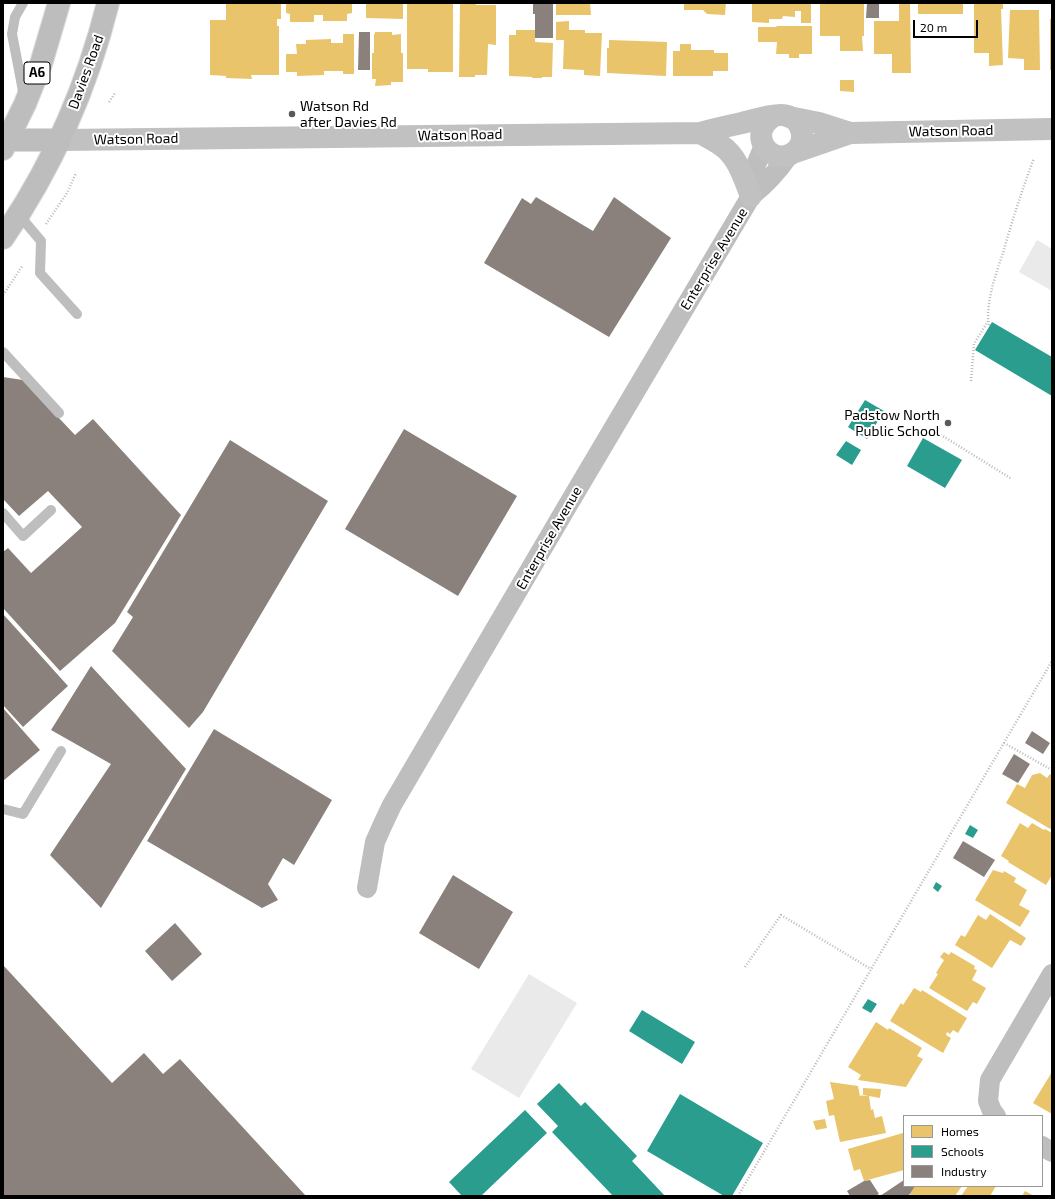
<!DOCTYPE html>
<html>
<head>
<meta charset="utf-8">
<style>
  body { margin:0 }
  #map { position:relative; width:1055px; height:1199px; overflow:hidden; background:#fff; font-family:"Exo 2",sans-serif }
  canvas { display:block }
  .frame { position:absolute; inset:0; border:4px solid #000; pointer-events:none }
  .legend { position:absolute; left:903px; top:1115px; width:140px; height:72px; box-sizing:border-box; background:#fff; border:1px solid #999; margin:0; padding:5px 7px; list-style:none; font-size:12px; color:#000 }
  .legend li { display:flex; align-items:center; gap:8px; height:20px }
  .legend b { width:20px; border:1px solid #999 }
  .scale { position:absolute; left:913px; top:20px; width:65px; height:18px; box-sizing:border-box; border:2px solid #000; border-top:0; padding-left:5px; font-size:12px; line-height:14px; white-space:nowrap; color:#000; -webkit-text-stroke:3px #fff; paint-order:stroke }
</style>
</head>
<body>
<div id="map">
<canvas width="1055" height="1199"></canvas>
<div class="frame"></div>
<ul class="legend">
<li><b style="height:11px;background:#e9c46a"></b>Homes</li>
<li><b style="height:11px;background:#2a9d8f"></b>Schools</li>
<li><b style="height:11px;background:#8a817c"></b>Industry</li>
</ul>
<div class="scale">20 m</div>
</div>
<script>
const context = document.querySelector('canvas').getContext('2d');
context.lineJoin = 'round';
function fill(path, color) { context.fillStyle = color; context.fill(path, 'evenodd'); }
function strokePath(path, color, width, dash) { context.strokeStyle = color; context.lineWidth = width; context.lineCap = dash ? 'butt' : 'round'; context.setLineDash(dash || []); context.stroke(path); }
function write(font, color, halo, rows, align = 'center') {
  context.font = font + ' "Exo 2",sans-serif'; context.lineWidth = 4; context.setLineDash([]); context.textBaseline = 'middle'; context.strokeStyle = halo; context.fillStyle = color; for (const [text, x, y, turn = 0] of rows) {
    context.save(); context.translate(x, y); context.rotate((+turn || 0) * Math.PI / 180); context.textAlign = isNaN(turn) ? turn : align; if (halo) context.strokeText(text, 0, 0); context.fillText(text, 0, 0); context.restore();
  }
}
fill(new Path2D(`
  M 1037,240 L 1052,249 L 1052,291 L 1019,272 Z
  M 529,974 L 577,1003 L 519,1098 L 471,1069 Z`), '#eaeaea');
fill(new Path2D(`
  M 226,3 L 281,3 L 281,19 L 277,19 L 277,26 L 279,26 L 279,75 L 251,75 L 252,79 L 226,78 L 226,76 L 210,75 L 210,20 L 226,20 Z
  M 286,3 L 352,3 L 352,13 L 347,14 L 347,21 L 323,21 L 323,15 L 314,15 L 314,22 L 290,22 L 290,14 L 286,13 Z
  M 366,3 L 403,3 L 403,19 L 366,18 Z
  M 407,3 L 453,3 L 453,72 L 428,72 L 428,69 L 407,69 Z
  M 460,3 L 476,3 L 476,5 L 496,5 L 496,45 L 488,44 L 487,75 L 475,75 L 475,77 L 459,77 Z
  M 556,3 L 590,3 L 591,15 L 556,15 Z
  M 684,3 L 726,3 L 725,15 L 707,14 L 703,10 L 684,10 Z
  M 752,3 L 811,3 L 811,23 L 801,23 L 801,11 L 795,11 L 795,17 L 783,16 L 782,19 L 769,19 L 769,23 L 752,22 Z
  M 820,3 L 864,3 L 864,36 L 862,36 L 863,51 L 840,51 L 840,36 L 820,36 Z
  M 899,3 L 910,3 L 911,73 L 892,73 L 892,54 L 874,54 L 874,21 L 899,21 Z
  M 918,3 L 963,3 L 963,14 L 918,14 Z
  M 974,3 L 1003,3 L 1003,9 L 1001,9 L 1003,65 L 989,66 L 989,53 L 974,53 Z
  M 1010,10 L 1039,10 L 1040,70 L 1024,70 L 1024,59 L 1008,58 Z
  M 1050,19 L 1052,19 L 1052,70 L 1050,70 Z
  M 569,21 L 569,30 L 585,30 L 585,33 L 602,33 L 600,76 L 584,75 L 584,70 L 563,69 L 564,40 L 556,40 L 556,22 Z
  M 777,26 L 812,26 L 812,54 L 799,54 L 799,58 L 789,58 L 789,54 L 776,54 L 777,42 L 758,42 L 758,27 L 776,27 Z
  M 516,30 L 535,30 L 535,42 L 553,43 L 552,77 L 542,77 L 542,78 L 532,78 L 532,77 L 509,76 L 509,35 L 516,35 Z
  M 375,32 L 392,32 L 392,35 L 401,34 L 401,53 L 403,53 L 403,82 L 391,82 L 391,85 L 375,86 L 376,79 L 372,79 L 372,53 L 374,53 L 374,34 L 375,34 Z
  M 343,34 L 354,34 L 354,74 L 343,74 L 343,71 L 324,71 L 324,75 L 297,76 L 297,72 L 286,72 L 286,54 L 297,54 L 296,44 L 306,44 L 306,40 L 331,39 L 331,43 L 343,43 Z
  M 609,40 L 667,42 L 666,76 L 607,73 L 607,48 L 609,48 Z
  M 680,44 L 691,44 L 691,50 L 714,50 L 714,53 L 728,53 L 728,71 L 713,71 L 713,76 L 673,76 L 673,51 L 680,51 Z
  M 840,80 L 854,80 L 854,92 L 840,91 Z
  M 1040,773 L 1047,778 L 1050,774 L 1052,775 L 1052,830 L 1006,803 L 1017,784 L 1025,788 L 1032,775 Z
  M 1020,823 L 1028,828 L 1032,823 L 1044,830 L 1045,829 L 1052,833 L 1052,875 L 1046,885 L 1008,862 L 1009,861 L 1001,856 Z
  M 993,870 L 1003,873 L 1004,871 L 1016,878 L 1014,882 L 1027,890 L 1019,905 L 1030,911 L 1020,927 L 975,900 Z
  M 990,914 L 1026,938 L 1021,946 L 1010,940 L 992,968 L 955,945 L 961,935 L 965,937 L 978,915 L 986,920 Z
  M 944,952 L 949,955 L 951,952 L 975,966 L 974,969 L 977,970 L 972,980 L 986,988 L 977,1004 L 973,1002 L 967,1011 L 929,988 L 938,974 L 936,973 L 944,960 L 940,957 Z
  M 914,988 L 921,992 L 922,990 L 967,1018 L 958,1033 L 953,1030 L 950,1034 L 947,1032 L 946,1035 L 951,1038 L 943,1053 L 890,1021 L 901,1003 L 903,1005 Z
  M 876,1022 L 888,1030 L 889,1028 L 922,1048 L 917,1056 L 923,1059 L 906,1087 L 858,1080 L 861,1075 L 848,1067 Z
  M 1052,1072 L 1052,1114 L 1033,1103 Z
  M 830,1082 L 858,1086 L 860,1096 L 863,1095 L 863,1096 L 868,1095 L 863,1095 L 863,1088 L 881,1089 L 880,1098 L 869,1096 L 871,1110 L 873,1109 L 875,1118 L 882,1116 L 886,1133 L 840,1142 L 834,1115 L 829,1116 L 826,1101 L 834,1099 Z
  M 825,1119 L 827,1128 L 816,1130 L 813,1121 Z
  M 903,1133 L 904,1170 L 864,1181 L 860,1169 L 854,1171 L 848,1149 Z
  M 915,1186 L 962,1186 L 955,1196 L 911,1196 L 910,1194 Z
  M 968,1186 L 996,1186 L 990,1196 L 961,1196 Z
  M 1025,1191 L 1034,1196 L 1022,1196 Z`), '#e9c46a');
fill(new Path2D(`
  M 992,322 L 1052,357 L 1052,396 L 975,350 Z
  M 865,400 L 884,411 L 867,439 L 848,427 Z
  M 923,438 L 962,460 L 945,488 L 907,466 Z
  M 846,441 L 861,450 L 852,465 L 836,455 Z
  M 970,825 L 978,830 L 973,838 L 965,834 Z
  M 936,882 L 942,886 L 938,892 L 933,888 Z
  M 868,999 L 877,1004 L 871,1013 L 862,1008 Z
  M 642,1010 L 695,1042 L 682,1064 L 629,1031 Z
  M 559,1083 L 581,1106 L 585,1102 L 637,1156 L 632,1161 L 665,1196 L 613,1196 L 552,1132 L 558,1126 L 537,1104 Z
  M 680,1094 L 763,1143 L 732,1196 L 724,1196 L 647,1151 Z
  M 525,1110 L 547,1133 L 481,1196 L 462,1196 L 449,1182 Z`), '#2a9d8f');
fill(new Path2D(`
  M 533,3 L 553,3 L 553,38 L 535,38 L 535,14 L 533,14 Z
  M 867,3 L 879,3 L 879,18 L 866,18 Z
  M 359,32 L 370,32 L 370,70 L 358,70 Z
  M 536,197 L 593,231 L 614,197 L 671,238 L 609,337 L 484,263 L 522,198 L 531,204 Z
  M 3,377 L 23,380 L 75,435 L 93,419 L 181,515 L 115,623 L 60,671 L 3,608 L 3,552 L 8,548 L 31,573 L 82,527 L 48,491 L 19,516 L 3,499 Z
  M 404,429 L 517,496 L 458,596 L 345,529 Z
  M 230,440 L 328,501 L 203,712 L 189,728 L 112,651 L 133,617 L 127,612 Z
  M 3,614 L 68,686 L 23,727 L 3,705 Z
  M 91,666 L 186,769 L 101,908 L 50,855 L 111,764 L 51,730 Z
  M 3,708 L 40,750 L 3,781 Z
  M 214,729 L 332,800 L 294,865 L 283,858 L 268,884 L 278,900 L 262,908 L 147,841 Z
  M 1032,731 L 1050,743 L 1043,754 L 1025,743 Z
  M 1014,754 L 1030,764 L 1018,783 L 1002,774 Z
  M 963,841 L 995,860 L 984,877 L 953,858 Z
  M 453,875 L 513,912 L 479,969 L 419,933 Z
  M 175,923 L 202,954 L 172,981 L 145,951 Z
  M 3,965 L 112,1083 L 144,1053 L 163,1074 L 180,1059 L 306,1196 L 3,1196 Z
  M 870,1180 L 879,1194 L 875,1196 L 850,1196 L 847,1191 L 864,1181 Z
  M 904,1180 L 904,1186 L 915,1186 L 910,1194 L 907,1196 L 880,1196 Z`), '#8a817c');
const highway = new Path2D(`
  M 8,140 L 60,140
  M 3,149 L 25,104 L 41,64 L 59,3
  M 3,238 C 52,167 87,87 108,3`);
strokePath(highway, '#dbdbdb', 24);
strokePath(new Path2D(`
  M 109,102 L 115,93
  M 46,224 L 67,193 L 76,173
  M 3,295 L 23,265
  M 989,325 C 985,304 996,273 1003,253 C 1012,221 1022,190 1034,158
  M 971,381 L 974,344 L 988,321
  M 933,430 L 1012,479
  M 1004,743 L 1052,770
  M 745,967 L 781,915 L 871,969
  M 738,1196 L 1052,661`), '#b8b8b8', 2.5, [1, 2]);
strokePath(new Path2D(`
  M 23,3 L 15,17 L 12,34 L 24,96
  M 19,215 L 41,241 L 40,273 L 77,314
  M 3,352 L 59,413
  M 3,513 L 23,536 L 51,510
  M 3,809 L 23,814 L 61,751`), '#bebebe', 10);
strokePath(new Path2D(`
  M 751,196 C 753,176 754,165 764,147
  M 367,888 L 375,842 L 383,824 L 392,805 L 565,510 L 751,196 C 766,184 778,171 789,155
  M 996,1116 L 992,1111 L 988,1101 L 990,1080 L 1052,974
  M 1042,1146 L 1052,1152`), '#bebebe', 20);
strokePath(new Path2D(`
  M 789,117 L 819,123 L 850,133 L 1052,129
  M 700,133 C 707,137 715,141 722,146 C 738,157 744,179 751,196
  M 60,140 L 700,133 C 714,129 728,126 742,123 C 754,120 768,115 781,115 C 803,115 810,144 791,154 C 768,166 747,132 774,116
  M 795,152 L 850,133`), '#c1c1c1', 22);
strokePath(highway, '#bdbdbd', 22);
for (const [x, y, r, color] of [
  [292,114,4,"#595959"],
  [948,423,4,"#595959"]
]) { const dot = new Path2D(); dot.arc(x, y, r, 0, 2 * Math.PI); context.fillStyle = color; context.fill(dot); strokePath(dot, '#fff', 1.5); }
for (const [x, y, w] of [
  [37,73,26]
]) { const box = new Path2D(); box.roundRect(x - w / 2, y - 11, w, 22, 3); context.fillStyle = '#fff'; context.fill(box); strokePath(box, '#000', 1); }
write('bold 13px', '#000', null, [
  ["A6",37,73]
]);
write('14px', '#000', '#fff', [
  ["Davies Road",86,72,-70],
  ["Watson Road",951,131,-1],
  ["Watson Road",460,135,-1],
  ["Watson Road",136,139,-1],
  ["Enterprise Avenue",714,259,-59],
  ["Enterprise Avenue",549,538,-60]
]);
write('14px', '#000', '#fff', [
  ["Watson Rd",300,106],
  ["after Davies Rd",300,122],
  ["Padstow North",940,415,"right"],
  ["Public School",940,431,"right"]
], 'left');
</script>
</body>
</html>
